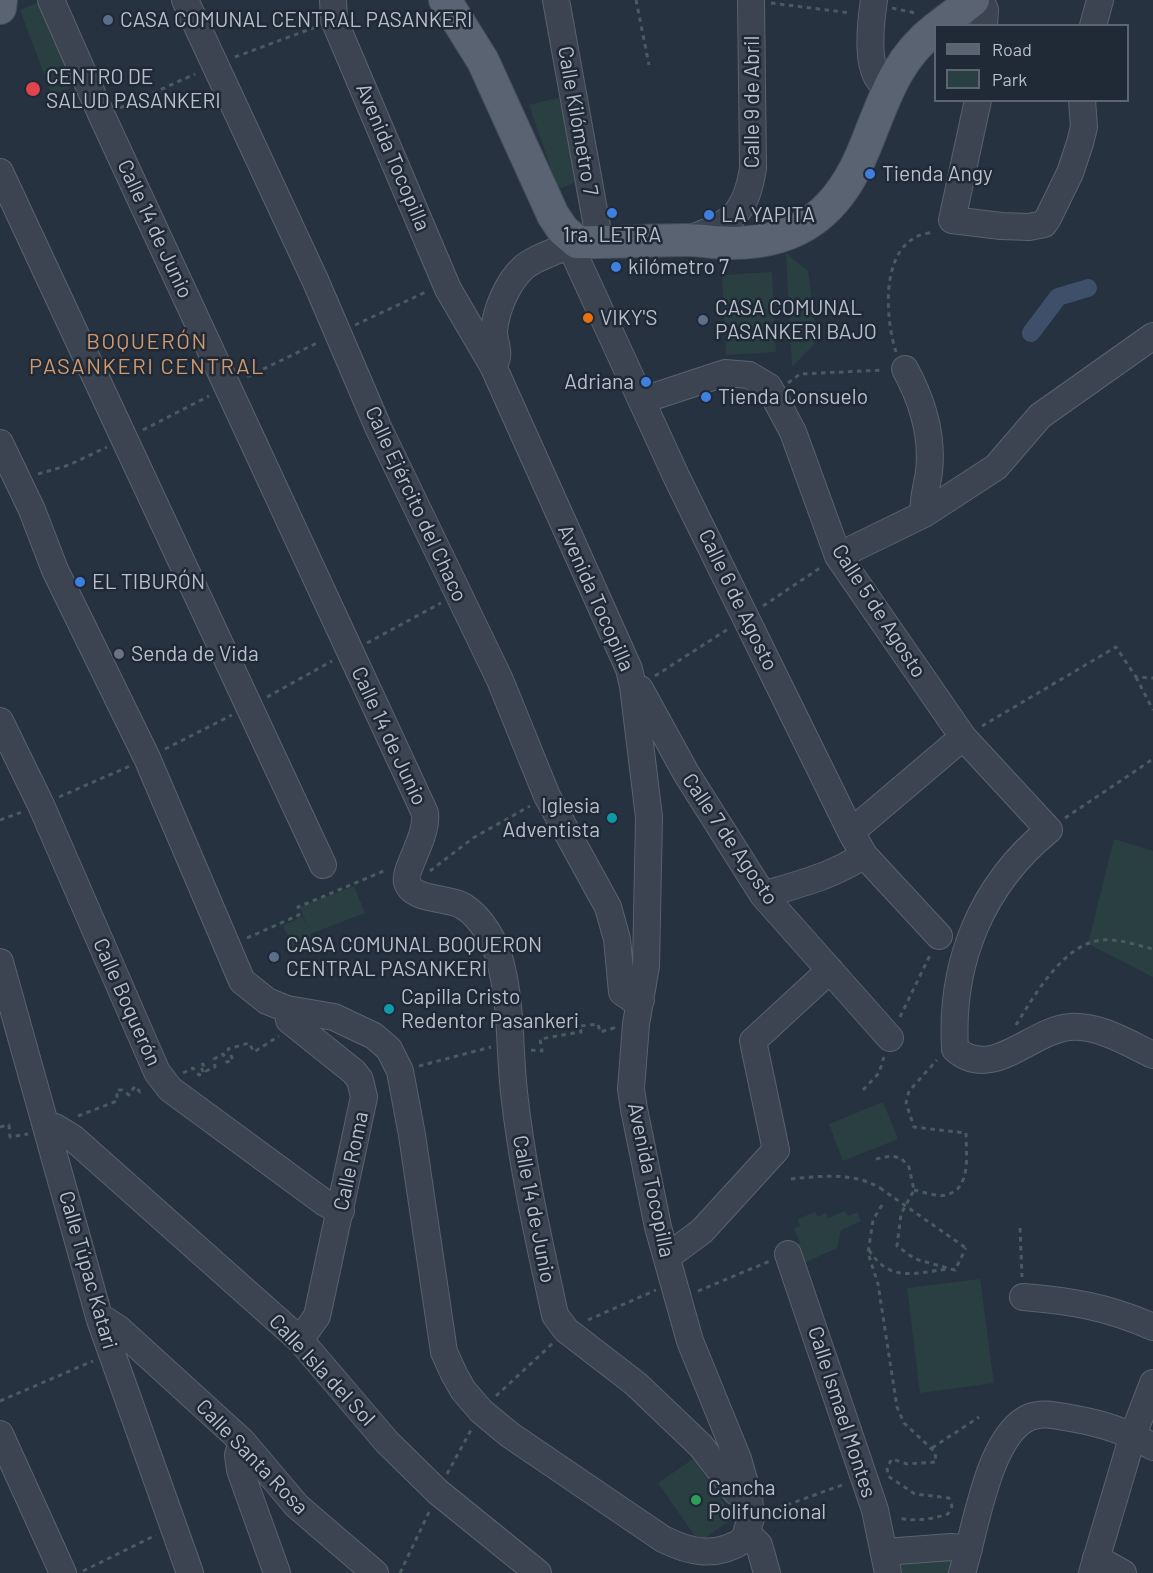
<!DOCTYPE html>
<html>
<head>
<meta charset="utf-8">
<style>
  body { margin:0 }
  #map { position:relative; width:1153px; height:1573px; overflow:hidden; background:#273241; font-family:Barlow,sans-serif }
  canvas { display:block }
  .legend { position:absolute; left:934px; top:24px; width:195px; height:78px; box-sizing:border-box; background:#202936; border:2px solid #5d6572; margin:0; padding:8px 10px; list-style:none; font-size:18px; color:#b8bfcb }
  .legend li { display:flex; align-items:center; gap:12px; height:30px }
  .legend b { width:30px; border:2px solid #5d6572 }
</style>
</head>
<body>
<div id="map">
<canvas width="1153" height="1573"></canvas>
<ul class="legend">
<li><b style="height:8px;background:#5a6371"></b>Road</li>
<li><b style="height:16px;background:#293f42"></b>Park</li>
</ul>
</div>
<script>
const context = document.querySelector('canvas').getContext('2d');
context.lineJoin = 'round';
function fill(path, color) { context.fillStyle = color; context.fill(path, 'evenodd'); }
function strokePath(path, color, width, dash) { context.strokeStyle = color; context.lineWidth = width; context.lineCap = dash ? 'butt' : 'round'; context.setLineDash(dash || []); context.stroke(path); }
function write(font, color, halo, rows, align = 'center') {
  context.font = font + ' Barlow,sans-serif'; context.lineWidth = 5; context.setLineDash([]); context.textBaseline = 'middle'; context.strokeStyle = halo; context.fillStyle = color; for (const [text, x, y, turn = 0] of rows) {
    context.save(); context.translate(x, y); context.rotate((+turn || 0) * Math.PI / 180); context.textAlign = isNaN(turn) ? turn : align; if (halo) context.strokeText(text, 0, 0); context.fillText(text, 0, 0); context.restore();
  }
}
fill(new Path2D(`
  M 45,0 L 91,78 L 52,95 L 20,10 Z
  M 581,92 L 597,175 L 558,189 L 529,105 Z
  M 786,253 L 808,271 L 817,341 L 792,367 Z
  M 772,272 L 776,352 L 726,355 L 722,275 Z
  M 1114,839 L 1153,851 L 1153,977 L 1088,944 Z
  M 354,886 L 365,913 L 310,934 L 313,942 L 295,951 L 283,926 L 302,916 L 308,928 L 300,907 Z
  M 883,1102 L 898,1139 L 843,1161 L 829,1124 Z
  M 845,1211 L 848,1216 L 857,1212 L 861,1221 L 841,1230 L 837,1248 L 795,1267 L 787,1249 L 800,1243 L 794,1228 L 800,1226 L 798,1219 L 815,1212 L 818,1217 L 826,1213 L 828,1218 Z
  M 980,1279 L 994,1383 L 920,1393 L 907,1288 Z
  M 693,1459 L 734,1518 L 699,1542 L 658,1483 Z
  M 902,1557 L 951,1559 L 955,1568 L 954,1573 L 891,1573 Z`), '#293f42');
strokePath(new Path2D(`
  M 1031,333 L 1058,297 L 1088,288`), '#3e5069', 18);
const minor = new Path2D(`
  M 51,0 L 102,116 L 425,813 C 428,837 404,868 407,882 C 412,901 449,897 463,906 C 481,917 495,941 500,961 C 512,1005 509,1048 514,1092 C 522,1167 539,1241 555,1315 L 566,1330 L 636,1384 L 701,1446 L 736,1492 L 749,1497
  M 185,0 L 316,282 L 378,427 L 500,680 L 547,796 L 608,907 L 617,939 L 622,992 L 632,999 L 641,1000
  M 556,0 L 600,243
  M 874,0 C 871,20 863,79 888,86
  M 981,0 L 985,10 L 984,26
  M 1093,26 L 1100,0
  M 978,100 L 952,220 L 1001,226 L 1029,227 L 1044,224 L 1048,218 L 1070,173 L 1080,143 L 1084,127 L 1082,100
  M 0,172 L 323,865
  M 689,239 C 731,224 746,214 753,168 L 751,0
  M 493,366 C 502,354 494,344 494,331 C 496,310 507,283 523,268 C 533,258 563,249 577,242 L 576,258 L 677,478 L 851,832 L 864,855 L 939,936
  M 905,369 C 922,400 933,436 929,472 C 927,487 922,499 924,514
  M 643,400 L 725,373 L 749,375 L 769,387 L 793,432 L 838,556 L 963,737 L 1049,830 C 981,885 950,963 955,1049 C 992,1082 1031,1030 1070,1027 C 1099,1025 1128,1043 1153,1055
  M 0,443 L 32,510 L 55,570 L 147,758 L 242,981 L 267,1001 L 287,1009 L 334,1017 L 374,1036 L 389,1049 L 400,1071 L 412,1135 L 444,1352 L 454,1374 L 463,1390 L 481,1411 L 510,1435 L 663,1539 C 691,1553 716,1558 744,1540 L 751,1518 L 749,1497 L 738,1459 L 690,1341 L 658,1227 L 634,1109 L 631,1089 L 636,1024 L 646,966 L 649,817 L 633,686 L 629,669 L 493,366 L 448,289 L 334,20 L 333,0
  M 838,556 L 924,514 L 996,467 L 1040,416 L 1153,336
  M 640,689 L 686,773 L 763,895 L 890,1038
  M 0,721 L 41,805 L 157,1072 L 170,1089 L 325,1203 L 341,1211
  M 851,832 L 963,737
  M 763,895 C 799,884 833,876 864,855
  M 0,962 L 100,1320 L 190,1573
  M 287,1009 L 289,1020 L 354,1072 L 360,1080 L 364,1097 L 317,1316 L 300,1340
  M 49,1132 L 55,1127 L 73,1138 L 300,1340 L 387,1442 L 438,1492 L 538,1573
  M 788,1254 L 875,1510 L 888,1573
  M 667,1257 L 702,1231 L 776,1150 L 753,1041 L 830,970
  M 1023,1297 C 1072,1301 1108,1307 1153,1327
  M 100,1320 L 105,1320 L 119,1329 L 242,1441 L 297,1506 L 375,1573
  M 0,1434 L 63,1573
  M 242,1441 L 238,1455 L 240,1470 L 277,1573
  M 748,1534 L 759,1545 L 767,1573
  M 885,1552 L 951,1547 L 969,1549
  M 1096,1558 L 1123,1573
  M 962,1573 C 975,1533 988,1434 1030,1417 C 1044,1411 1061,1417 1076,1419 C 1103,1424 1129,1432 1153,1447
  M 1092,1573 L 1133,1435 L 1153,1383`);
const major = new Path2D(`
  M 445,0 L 483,61 L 553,215 L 563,230 L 577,242 C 613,243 650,240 686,240 C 701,240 716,243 732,243 C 801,243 840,210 865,147 C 884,101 894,61 936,28
  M 0,8 L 1,0
  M 939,26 L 973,0`);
strokePath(minor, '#59626e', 28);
strokePath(major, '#454d5a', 34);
strokePath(new Path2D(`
  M 636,0 L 649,65
  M 771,3 L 851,13
  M 892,8 L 915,13
  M 235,57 L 316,27
  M 120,108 L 195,74
  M 355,325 L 428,291
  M 896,352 C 886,321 880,255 916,237 C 921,234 929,233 934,232
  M 247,377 L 319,342
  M 788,383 L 800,374 L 884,370
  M 143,430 L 209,396
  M 38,474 L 69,465 L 107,447
  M 763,606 L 820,568
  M 367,643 L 441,603
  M 655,676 L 728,629
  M 1136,677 L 1153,710
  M 267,697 L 332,661
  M 982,726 L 1116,647 L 1136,677 L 1153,678
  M 165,749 L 232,715
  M 59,797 L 130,766
  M 1065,818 L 1153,759
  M 0,820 L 22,812
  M 430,871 L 473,838 L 530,806
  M 247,938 L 299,915 L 298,907 L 386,870
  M 900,1017 L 931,953
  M 1016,1025 C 1036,993 1068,935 1112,940 C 1126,941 1140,946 1153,949
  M 531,1050 L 542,1051 L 540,1039 L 581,1032 L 580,1026 L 598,1024 L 600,1032 L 614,1028 L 614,1030
  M 419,1066 L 491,1047
  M 183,1073 L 193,1068 L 199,1075 L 204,1073 L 200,1065 L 203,1064 L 206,1071 L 215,1067 L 214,1059 L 223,1054 L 227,1062 L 233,1060 L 228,1049 L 249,1043 L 254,1052 L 279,1036
  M 863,1090 L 879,1073 L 884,1057
  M 78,1116 L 117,1101 L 117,1090 L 122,1090 L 129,1095 L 135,1086 L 140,1092 L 144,1091
  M 0,1127 L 9,1125 L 10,1137 L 28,1134
  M 876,1159 L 891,1156 L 901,1158 L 909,1167 L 914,1190 L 901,1214 L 897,1246 L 915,1259 L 955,1270 L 966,1248
  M 791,1179 C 820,1176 855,1172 880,1188
  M 914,1190 C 923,1192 937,1197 946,1195 C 972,1189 966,1153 966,1133 L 914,1127 L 906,1103 L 909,1091 L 937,1060
  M 882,1205 L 873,1220 L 868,1253 L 878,1284 L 897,1407 L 904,1423 L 935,1452 L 936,1462 L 907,1464 L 892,1459 L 887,1467 L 888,1476 L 915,1494 L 949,1498 L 952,1506 L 948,1514 C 932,1519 916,1522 899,1518
  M 1020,1228 L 1022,1277
  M 869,1250 C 890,1283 914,1273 948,1269
  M 698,1291 L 770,1261
  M 588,1320 L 656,1290
  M 496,1396 L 553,1343
  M 0,1401 L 93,1361
  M 932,1448 L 979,1417
  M 447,1474 L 471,1430
  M 770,1511 L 845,1484
  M 83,1571 L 156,1535
  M 400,1573 L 430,1510`), '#485c5f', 3, [4.5, 4.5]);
strokePath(minor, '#3c4451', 26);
strokePath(major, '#5a6371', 32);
strokePath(new Path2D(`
  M 880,1188 L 966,1248`), '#485c5f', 3, [4.5, 4.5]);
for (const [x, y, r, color] of [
  [108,20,6,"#5c6f8a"],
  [33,89,8,"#e0444e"],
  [870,174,6,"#3f7fe0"],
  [612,213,6,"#3f7fe0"],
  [709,215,6,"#3f7fe0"],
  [616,267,6,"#3f7fe0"],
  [588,318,6,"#e8710a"],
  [703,320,6,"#5c6f8a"],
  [646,382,6,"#3f7fe0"],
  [706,397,6,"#3f7fe0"],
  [80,582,6,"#3f7fe0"],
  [119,654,6,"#6b7280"],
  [612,818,6,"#0f9aa8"],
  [274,957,6,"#5c6f8a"],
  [389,1009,6,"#0f9aa8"],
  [696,1500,6,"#2e9e5b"]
]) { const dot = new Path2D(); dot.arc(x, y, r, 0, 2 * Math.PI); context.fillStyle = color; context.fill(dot); strokePath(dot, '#202936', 2); }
write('21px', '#b8bfcb', '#202936', [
  ["CASA COMUNAL CENTRAL PASANKERI",120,20],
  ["CENTRO DE",46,77],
  ["SALUD PASANKERI",46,101],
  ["Tienda Angy",882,174],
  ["LA YAPITA",721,215],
  ["1ra. LETRA",612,235,"center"],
  ["kilómetro 7",628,267],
  ["CASA COMUNAL",715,308],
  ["PASANKERI BAJO",715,332],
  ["VIKY'S",600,318],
  ["Adriana",634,382,"right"],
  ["Tienda Consuelo",718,397],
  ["EL TIBURÓN",92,582],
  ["Senda de Vida",131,654],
  ["Iglesia",600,806,"right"],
  ["Adventista",600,830,"right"],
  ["CASA COMUNAL BOQUERON",286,945],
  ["CENTRAL PASANKERI",286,969],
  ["Capilla Cristo",401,997],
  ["Redentor Pasankeri",401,1021],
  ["Cancha",708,1488],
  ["Polifuncional",708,1512]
], 'left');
write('21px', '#b8bfcb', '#202936', [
  ["Calle 9 de Abril",752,102,-90],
  ["Calle Kilómetro 7",578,121,80],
  ["Avenida Tocopilla",393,157,67],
  ["Calle 14 de Junio",155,229,65],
  ["Calle Ejército del Chaco",416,504,65],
  ["Avenida Tocopilla",596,598,66],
  ["Calle 6 de Agosto",738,600,64],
  ["Calle 5 de Agosto",879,611,57],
  ["Calle 14 de Junio",389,736,65],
  ["Calle 7 de Agosto",730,839,56],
  ["Calle Boquerón",127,1002,66],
  ["Calle Roma",351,1161,-78],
  ["Avenida Tocopilla",651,1180,78],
  ["Calle 14 de Junio",534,1209,79],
  ["Calle Túpac Katari",88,1270,74],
  ["Calle Isla del Sol",322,1370,47],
  ["Calle Ismael Montes",842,1412,72],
  ["Calle Santa Rosa",252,1457,46]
]);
context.letterSpacing = '1.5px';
write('22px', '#d2996c', '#202936', [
  ["BOQUERÓN",147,342],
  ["PASANKERI CENTRAL",147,367]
]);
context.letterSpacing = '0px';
</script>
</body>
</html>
